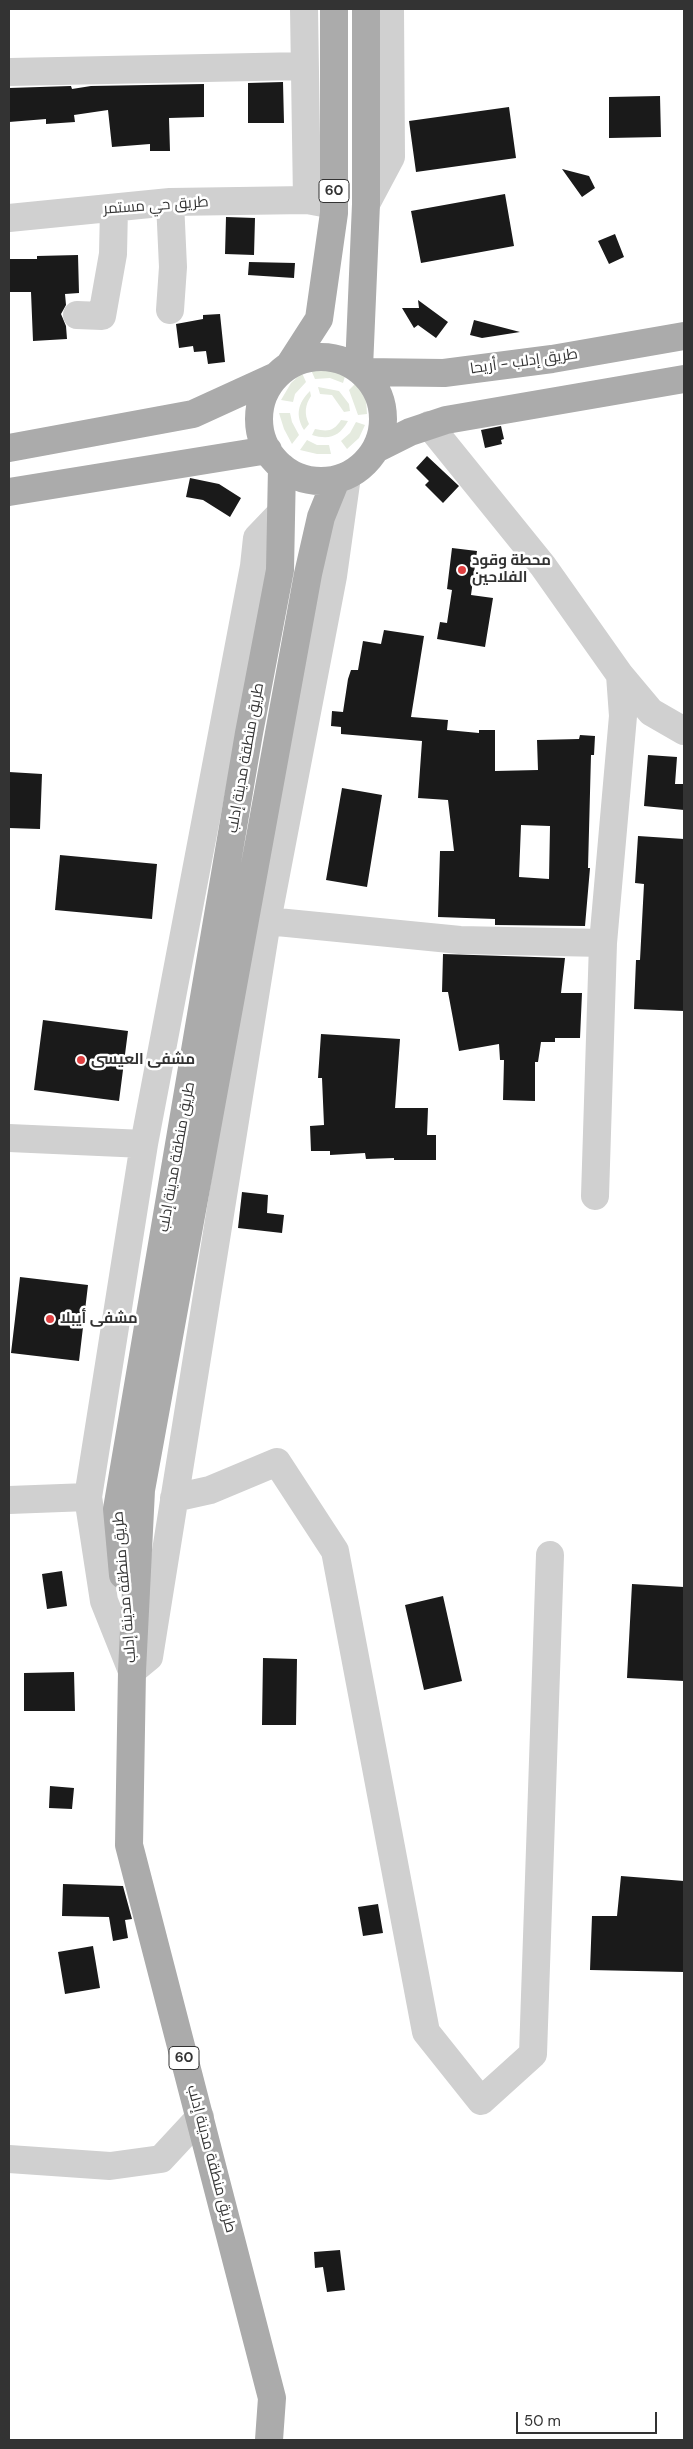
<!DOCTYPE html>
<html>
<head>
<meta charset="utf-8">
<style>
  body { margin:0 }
  #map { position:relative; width:693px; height:2449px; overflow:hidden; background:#fff; font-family:"DM Sans",sans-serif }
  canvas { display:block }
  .frame { position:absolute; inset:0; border:10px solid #333; pointer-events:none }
  .scale { position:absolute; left:516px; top:2412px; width:141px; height:22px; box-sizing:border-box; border:2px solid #333; border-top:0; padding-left:6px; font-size:15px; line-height:18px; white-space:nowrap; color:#333; -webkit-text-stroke:4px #fff; paint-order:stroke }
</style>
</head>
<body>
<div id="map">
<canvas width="693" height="2449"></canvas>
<div class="frame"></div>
<div class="scale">50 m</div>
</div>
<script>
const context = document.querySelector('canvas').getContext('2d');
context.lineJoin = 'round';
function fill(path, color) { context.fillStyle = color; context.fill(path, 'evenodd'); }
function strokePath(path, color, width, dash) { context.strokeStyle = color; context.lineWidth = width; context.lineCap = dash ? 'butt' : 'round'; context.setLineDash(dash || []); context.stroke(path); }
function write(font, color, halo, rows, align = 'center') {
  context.font = font + ' "DM Sans",Cairo,sans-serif'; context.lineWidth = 5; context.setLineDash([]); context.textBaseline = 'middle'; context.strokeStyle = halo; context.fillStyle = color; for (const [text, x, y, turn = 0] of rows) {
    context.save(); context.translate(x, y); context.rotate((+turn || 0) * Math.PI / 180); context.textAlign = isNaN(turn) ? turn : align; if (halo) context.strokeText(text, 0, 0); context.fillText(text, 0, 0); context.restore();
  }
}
fill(new Path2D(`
  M 319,368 L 332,368 L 346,373 L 343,383 L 330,378 L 315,379 L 311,370 Z
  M 302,373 L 306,382 L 295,394 L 293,402 L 281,400 L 291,383 Z
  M 357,382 L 366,400 L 367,414 L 358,415 L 349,390 Z
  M 318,387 L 339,391 L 349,404 L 350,411 L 344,412 L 332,395 L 320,394 Z
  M 310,391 L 311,396 C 305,405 304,414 309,424 L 304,430 C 295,415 298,403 310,391 Z
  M 279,413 L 290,413 L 292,422 L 299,435 L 292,444 L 284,429 Z
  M 341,420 L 348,421 C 339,437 329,440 312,435 L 315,429 C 328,432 334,431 341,420 Z
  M 356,422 L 365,425 L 359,438 L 347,449 L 341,441 L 350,433 Z
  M 307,440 L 317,445 L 329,445 L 331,454 L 317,454 L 300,450 Z`), '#e5ebdf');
fill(new Path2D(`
  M 283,82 L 284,123 L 248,123 L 248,83 Z
  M 204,84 L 204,117 L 169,118 L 170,151 L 150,151 L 150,144 L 112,147 L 108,110 L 74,115 L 75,122 L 46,124 L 46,119 L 9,122 L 9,88 L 71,86 L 72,89 L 91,86 Z
  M 660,96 L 661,137 L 609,138 L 609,97 Z
  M 509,107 L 516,158 L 416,172 L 409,121 Z
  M 562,169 L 589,176 L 595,188 L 582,197 Z
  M 505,194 L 514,246 L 421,263 L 411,211 Z
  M 226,217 L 255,218 L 254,255 L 225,254 Z
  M 615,234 L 624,257 L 609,264 L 598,241 Z
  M 78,255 L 79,293 L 65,294 L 66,305 L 61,314 L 66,326 L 67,339 L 33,341 L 31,292 L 9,292 L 9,259 L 37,259 L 37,256 Z
  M 249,262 L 295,263 L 294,278 L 248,275 Z
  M 418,300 L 448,322 L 436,338 L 418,325 L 414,328 L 402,308 L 419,308 Z
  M 220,314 L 225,362 L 208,364 L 206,351 L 194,352 L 193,346 L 179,348 L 176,324 L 203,319 L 203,315 Z
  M 474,320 L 520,332 L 482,338 L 470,335 Z
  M 501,426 L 504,439 L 501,440 L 502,444 L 485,448 L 481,430 Z
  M 427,456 L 459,486 L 443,503 L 425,485 L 429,481 L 416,468 Z
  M 190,478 L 219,484 L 241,498 L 230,517 L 203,500 L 186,497 Z
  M 452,548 L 477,551 L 471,595 L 493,598 L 485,647 L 437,639 L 440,622 L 447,623 L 452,590 L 447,589 Z
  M 384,630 L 424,636 L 411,717 L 448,720 L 447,730 L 479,733 L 479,730 L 495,730 L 495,771 L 538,770 L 537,740 L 579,739 L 580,735 L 595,736 L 594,755 L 591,755 L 588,868 L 590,868 L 585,926 L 495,925 L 495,919 L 438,917 L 440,851 L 454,851 L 448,800 L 418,798 L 422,741 L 341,734 L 341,727 L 331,726 L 332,711 L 343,712 L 348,679 L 351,670 L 358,670 L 363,641 L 381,644 ZM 521,825 L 550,826 L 549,879 L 519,877 Z
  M 648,755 L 677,757 L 675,784 L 684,784 L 684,810 L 644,806 Z
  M 9,772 L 42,774 L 40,829 L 9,828 Z
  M 342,788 L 382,795 L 367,887 L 326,880 Z
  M 638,836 L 684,839 L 684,1011 L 634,1009 L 636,960 L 640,960 L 644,884 L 635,883 Z
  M 60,855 L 157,864 L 152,919 L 55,910 Z
  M 443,954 L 565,958 L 561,993 L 582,993 L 580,1038 L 555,1038 L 555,1042 L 541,1042 L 538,1062 L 535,1062 L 535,1101 L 503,1100 L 504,1060 L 500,1060 L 499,1044 L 459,1051 L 448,992 L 442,992 Z
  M 43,1020 L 128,1031 L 119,1101 L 34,1090 Z
  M 321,1034 L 400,1039 L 395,1108 L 428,1108 L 427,1135 L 436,1135 L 436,1160 L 394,1160 L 394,1158 L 366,1159 L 365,1153 L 330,1155 L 330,1151 L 311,1151 L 310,1126 L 324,1125 L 322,1078 L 318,1078 Z
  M 242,1192 L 268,1195 L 267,1213 L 284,1215 L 282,1233 L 238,1228 Z
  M 20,1277 L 88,1285 L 79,1361 L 11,1353 Z
  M 62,1571 L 67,1606 L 47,1609 L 42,1574 Z
  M 632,1584 L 684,1587 L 684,1681 L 627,1678 Z
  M 443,1596 L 462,1681 L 424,1690 L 405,1605 Z
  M 263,1658 L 297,1659 L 296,1725 L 262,1725 Z
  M 74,1672 L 75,1711 L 24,1711 L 24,1673 Z
  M 50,1786 L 74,1788 L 72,1809 L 49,1808 Z
  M 621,1876 L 684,1881 L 684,1972 L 590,1970 L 592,1916 L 617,1916 Z
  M 63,1884 L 123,1886 L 132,1919 L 125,1920 L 128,1938 L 113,1941 L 109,1917 L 62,1916 Z
  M 378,1904 L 383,1933 L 363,1936 L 358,1907 Z
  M 93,1946 L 100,1988 L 65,1994 L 58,1952 Z
  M 340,2250 L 345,2290 L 327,2292 L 323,2267 L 315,2268 L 314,2252 Z`), '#1a1a1a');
strokePath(new Path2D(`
  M 304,9 L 307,200
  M 9,72 L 304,66
  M 366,204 L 391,157 L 390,9
  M 9,218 L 170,202 L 307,200 L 334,205
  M 170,310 L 173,267 L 170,202
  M 77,315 L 102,316 L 113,254 L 114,208
  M 429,425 L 543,566 L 620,675 L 651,712 L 684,731
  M 280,514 L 257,538 L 254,566 L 144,1144 L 88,1497 L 104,1601 L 132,1671 L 149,1657 L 267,921 L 333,576 L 347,476
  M 267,921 L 460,940 L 603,943
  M 9,1138 L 144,1144
  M 595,1196 L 603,943 L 623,716 L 620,675
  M 174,1498 L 210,1490 L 277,1462 L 335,1551 L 426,2032 L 481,2101 L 533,2054 L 550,1555
  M 9,1500 L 88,1497
  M 9,2159 L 110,2166 L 161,2159 L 200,2117`), '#d0d0d0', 28);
strokePath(new Path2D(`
  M259 419a62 62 0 1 1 124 0a62 62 0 1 1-124 0Z
  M 290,364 L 319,319 L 334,213 L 334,9
  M 359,368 L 366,204 L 366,9
  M 363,372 L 444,373 L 552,359 L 684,336
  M 9,448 L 193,414 L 274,377
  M 376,449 L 410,432 L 446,420 L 684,379
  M 9,492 L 268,450
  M 123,1575 L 117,1509 L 249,733 L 280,570 L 282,467
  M 269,2440 L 272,2398 L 129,1845 L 132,1671 L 141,1490 L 308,574 L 321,517 L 336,480`), '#ababab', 28);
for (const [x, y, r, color] of [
  [462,570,5,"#df4041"],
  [81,1060,5,"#df4041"],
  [50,1319,5,"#df4041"]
]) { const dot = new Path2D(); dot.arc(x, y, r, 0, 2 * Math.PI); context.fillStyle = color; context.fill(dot); strokePath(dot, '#fff', 2); }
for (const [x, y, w] of [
  [334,191,30],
  [184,2058,30]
]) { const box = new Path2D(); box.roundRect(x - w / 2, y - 11.5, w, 23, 4); context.fillStyle = '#fff'; context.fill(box); strokePath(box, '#333', 1); }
write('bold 14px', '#333', null, [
  ["60",334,191],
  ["60",184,2058]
]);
write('15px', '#333', '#fff', [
  ["طريق حي مستمر",156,206,-4],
  ["طريق إدلب - أريحا",524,362,-8],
  ["طريق منطقة مدينة إدلب",246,758,-80],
  ["طريق منطقة مدينة إدلب",177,1157,-80],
  ["طريق منطقة مدينة إدلب",125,1587,-95],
  ["طريق منطقة مدينة إدلب",211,2159,75]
]);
write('bold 15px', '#333', '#fff', [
  ["محطة وقود",472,561],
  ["الفلاحين",472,578],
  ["مشفى العيسى",91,1060],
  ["مشفى أيبلا",60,1319]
], 'left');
</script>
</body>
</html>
